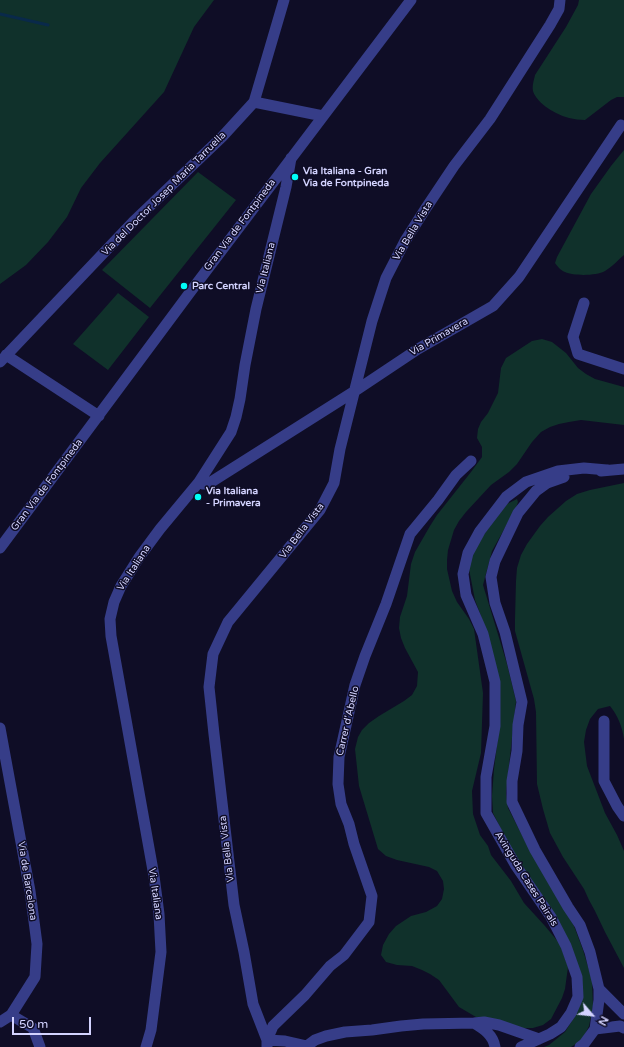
<!DOCTYPE html>
<html>
<head>
<meta charset="utf-8">
<style>
  body { margin:0 }
  #map { position:relative; width:624px; height:1047px; overflow:hidden; background:#0f0d26; font-family:"Varela Round",sans-serif }
  canvas { display:block }
  .north { position:absolute; left:572px; top:995px; width:40px; height:40px; -webkit-text-stroke:3px #0f0d26; paint-order:stroke; rotate:118deg; font-size:11px; font-weight:700; line-height:16px; text-align:center; color:#d3d3ff }
  .north::after { content:''; display:block; margin:auto; width:14px; height:18px; background:#d3d3ff; clip-path:polygon(50% 0,100% 100%,50% 72%,0 100%) }
  .scale { position:absolute; left:12px; top:1017px; width:79px; height:18px; box-sizing:border-box; border:2px solid #d3d3ff; border-top:0; padding-left:5px; font-size:12px; line-height:14px; white-space:nowrap; color:#d3d3ff; -webkit-text-stroke:3px #0f0d26; paint-order:stroke }
</style>
</head>
<body>
<div id="map">
<canvas width="624" height="1047"></canvas>
<div class="north">N</div>
<div class="scale">50 m</div>
</div>
<script>
const context = document.querySelector('canvas').getContext('2d');
context.lineJoin = 'round';
function fill(path, color) { context.fillStyle = color; context.fill(path, 'evenodd'); }
function strokePath(path, color, width, dash) { context.strokeStyle = color; context.lineWidth = width; context.lineCap = dash ? 'butt' : 'round'; context.setLineDash(dash || []); context.stroke(path); }
function write(font, color, halo, rows, align = 'center') {
  context.font = font + ' "Varela Round",sans-serif'; context.lineWidth = 3; context.setLineDash([]); context.textBaseline = 'middle'; context.strokeStyle = halo; context.fillStyle = color; for (const [text, x, y, turn = 0] of rows) {
    context.save(); context.translate(x, y); context.rotate((+turn || 0) * Math.PI / 180); context.textAlign = isNaN(turn) ? turn : align; if (halo) context.strokeText(text, 0, 0); context.fillText(text, 0, 0); context.restore();
  }
}
fill(new Path2D(`
  M 0,0 L 214,0 L 194,27 L 164,92 L 100,163 L 81,188 L 67,217 L 48,242 L 26,265 L 0,284 Z
  M 579,0 L 624,0 L 624,97 L 617,97 L 611,100 L 585,120 C 580,120 574,119 569,118 C 557,115 537,104 533,91 C 532,85 534,80 535,75 L 566,27 L 578,5 Z
  M 624,150 L 624,255 C 618,260 612,267 605,271 C 596,276 574,276 565,272 C 560,270 558,267 555,263 L 557,257 L 591,194 L 611,166 Z
  M 198,172 L 236,200 L 150,308 L 102,270 Z
  M 118,293 L 149,317 L 108,370 L 73,344 Z
  M 542,339 L 552,342 L 566,353 L 578,368 L 586,374 L 595,379 L 624,387 L 624,425 L 581,420 L 569,422 L 559,424 L 550,427 L 541,432 L 532,442 L 517,464 L 509,472 L 491,485 L 466,512 L 459,521 L 454,530 L 448,550 L 447,560 L 447,569 L 452,591 L 457,602 L 469,619 L 474,629 L 483,693 L 481,753 L 472,791 L 473,814 L 480,835 L 488,846 L 491,855 L 511,881 L 524,903 L 545,926 L 560,944 L 568,967 L 565,989 L 562,998 L 551,1019 L 543,1025 L 533,1028 L 522,1028 L 476,1017 L 459,1007 L 439,980 L 430,974 L 422,970 L 412,966 L 397,965 L 386,962 L 381,955 L 383,945 L 389,934 L 396,926 L 411,916 L 426,912 L 437,906 L 442,899 L 444,889 L 443,881 L 437,871 L 429,867 L 397,860 L 386,856 L 378,849 L 359,786 L 355,749 L 358,737 L 362,730 L 369,723 L 379,716 L 404,701 L 412,695 L 417,686 L 418,672 L 405,648 L 401,638 L 399,628 L 400,617 L 407,596 L 411,564 L 415,552 L 430,526 L 437,515 L 471,472 L 482,457 L 482,447 L 477,438 L 478,429 L 481,422 L 488,413 L 498,393 L 501,368 L 506,358 L 532,341 Z
  M 624,483 L 624,739 C 622,726 618,716 610,706 L 598,709 L 590,719 L 586,730 L 584,742 L 587,766 L 605,813 L 617,835 L 624,851 L 624,968 L 605,932 L 595,911 L 589,900 L 584,889 L 563,857 L 550,833 L 543,809 L 537,784 L 536,712 L 534,699 L 515,631 L 515,619 L 516,581 L 517,568 L 521,555 L 527,544 L 540,526 L 548,517 L 566,501 L 577,494 L 590,490 Z
  M 517,499 L 518,502 L 516,508 L 492,551 L 483,585 L 507,664 L 516,701 L 506,793 L 508,808 L 524,839 L 574,926 L 583,950 L 592,980 L 593,1006 L 589,1026 L 582,1040 L 571,1047 L 544,1047 L 549,1045 L 565,1032 L 575,1016 L 580,972 L 505,837 L 493,813 L 492,796 L 494,769 L 499,729 L 481,616 L 475,600 L 468,564 L 476,545 L 507,504 Z`), '#10312b');
strokePath(new Path2D(`
  M 0,14 L 48,25`), '#09294a', 3);
strokePath(new Path2D(`
  M 254,102 L 323,116
  M 584,303 L 573,337 L 578,354 L 624,369
  M 6,355 L 99,416
  M 0,362 L 133,222 L 222,137 L 254,102 L 284,0
  M 601,471 L 624,469
  M 564,477 L 547,483 L 536,491 L 518,513 L 495,561 L 491,577 L 495,603 L 505,632 L 522,702 L 518,725 L 517,751 L 512,781 L 512,802 L 535,850 L 568,907 L 580,925 L 590,952 L 599,989 L 599,1000 L 595,1029 L 584,1044 L 580,1047
  M 199,482 L 203,484 L 208,484 L 355,391 L 418,349 L 493,306 L 519,277 L 621,125
  M 0,548 L 191,291 L 411,0
  M 604,721 L 604,781 L 617,806 L 624,816
  M 0,728 L 30,891 L 37,944 L 35,977 L 11,1015 L 0,1022
  M 599,989 L 624,1014
  M 11,1015 L 33,1028 L 40,1047
  M 474,1023 C 484,1029 493,1035 495,1047
  M 595,1029 L 620,1026 L 624,1028
  M 307,1046 L 315,1040 L 326,1036 L 345,1032 L 372,1030 L 401,1026 L 423,1024 L 474,1023 L 484,1022 L 499,1025 L 539,1039
  M 146,1047 L 151,1030 L 161,952 L 159,914 L 154,876 L 111,636 L 110,619 L 114,602 L 121,586 L 140,556 L 160,529 L 199,482 L 231,432 L 236,417 L 240,399 L 245,365 L 256,309 L 286,187 L 291,158
  M 267,1047 L 267,1040 L 253,1004 L 244,952 L 234,905 L 214,734 L 209,687 L 213,654 L 228,622 L 320,510 L 334,483 L 340,449 L 372,321 L 386,278 L 405,241 L 426,208 L 454,166 L 490,119 L 550,25 L 559,9 L 560,0
  M 307,1047 L 307,1046 L 285,1041 L 267,1040 L 273,1026 L 305,995 L 330,966 L 344,955 L 369,922 L 372,896 L 354,844 L 349,824 L 341,804 L 338,784 L 339,757 L 355,685 L 365,656 L 386,604 L 410,534 L 438,500 L 456,475 L 471,461
  M 521,1047 L 550,1034 L 561,1027 L 571,1013 L 578,997 L 577,977 L 566,946 L 551,917 L 516,866 L 486,813 L 486,777 L 495,726 L 495,682 L 483,634 L 466,595 L 463,574 L 468,553 L 480,531 L 506,497 L 526,482 L 558,471 L 584,468 L 607,470`), '#363d88', 11);
for (const [x, y, r, color] of [
  [295,177,4,"#00fef8"],
  [184,286,4,"#00fef8"],
  [198,497,4,"#00fef8"]
]) { const dot = new Path2D(); dot.arc(x, y, r, 0, 2 * Math.PI); context.fillStyle = color; context.fill(dot); strokePath(dot, '#0f0d26', 1.5); }
write('bold 10px', '#d3d3ff', '#0f0d26', [
  ["Via Italiana - Gran",303,171],
  ["Via de Fontpineda",303,183],
  ["Parc Central",192,286],
  ["Via Italiana",206,491],
  ["- Primavera",206,503]
], 'left');
write('10px', '#d3d3ff', '#0f0d26', [
  ["Via del Doctor Josep Maria Tarruella",164,194,-45],
  ["Gran Via de Fontpineda",240,225,-53],
  ["Via Bella Vista",413,231,-59],
  ["Via Italiana",266,268,-76],
  ["Via Primavera",439,337,-30],
  ["Gran Via de Fontpineda",47,485,-53],
  ["Via Bella Vista",302,531,-53],
  ["Via Italiana",134,568,-57],
  ["Carrer d'Abello",348,721,-77],
  ["Via Bella Vista",227,849,-97],
  ["Avinguda Cases Pairals",526,879,58],
  ["Via de Barcelona",27,881,81],
  ["Via Italiana",155,894,82]
]);
</script>
</body>
</html>
